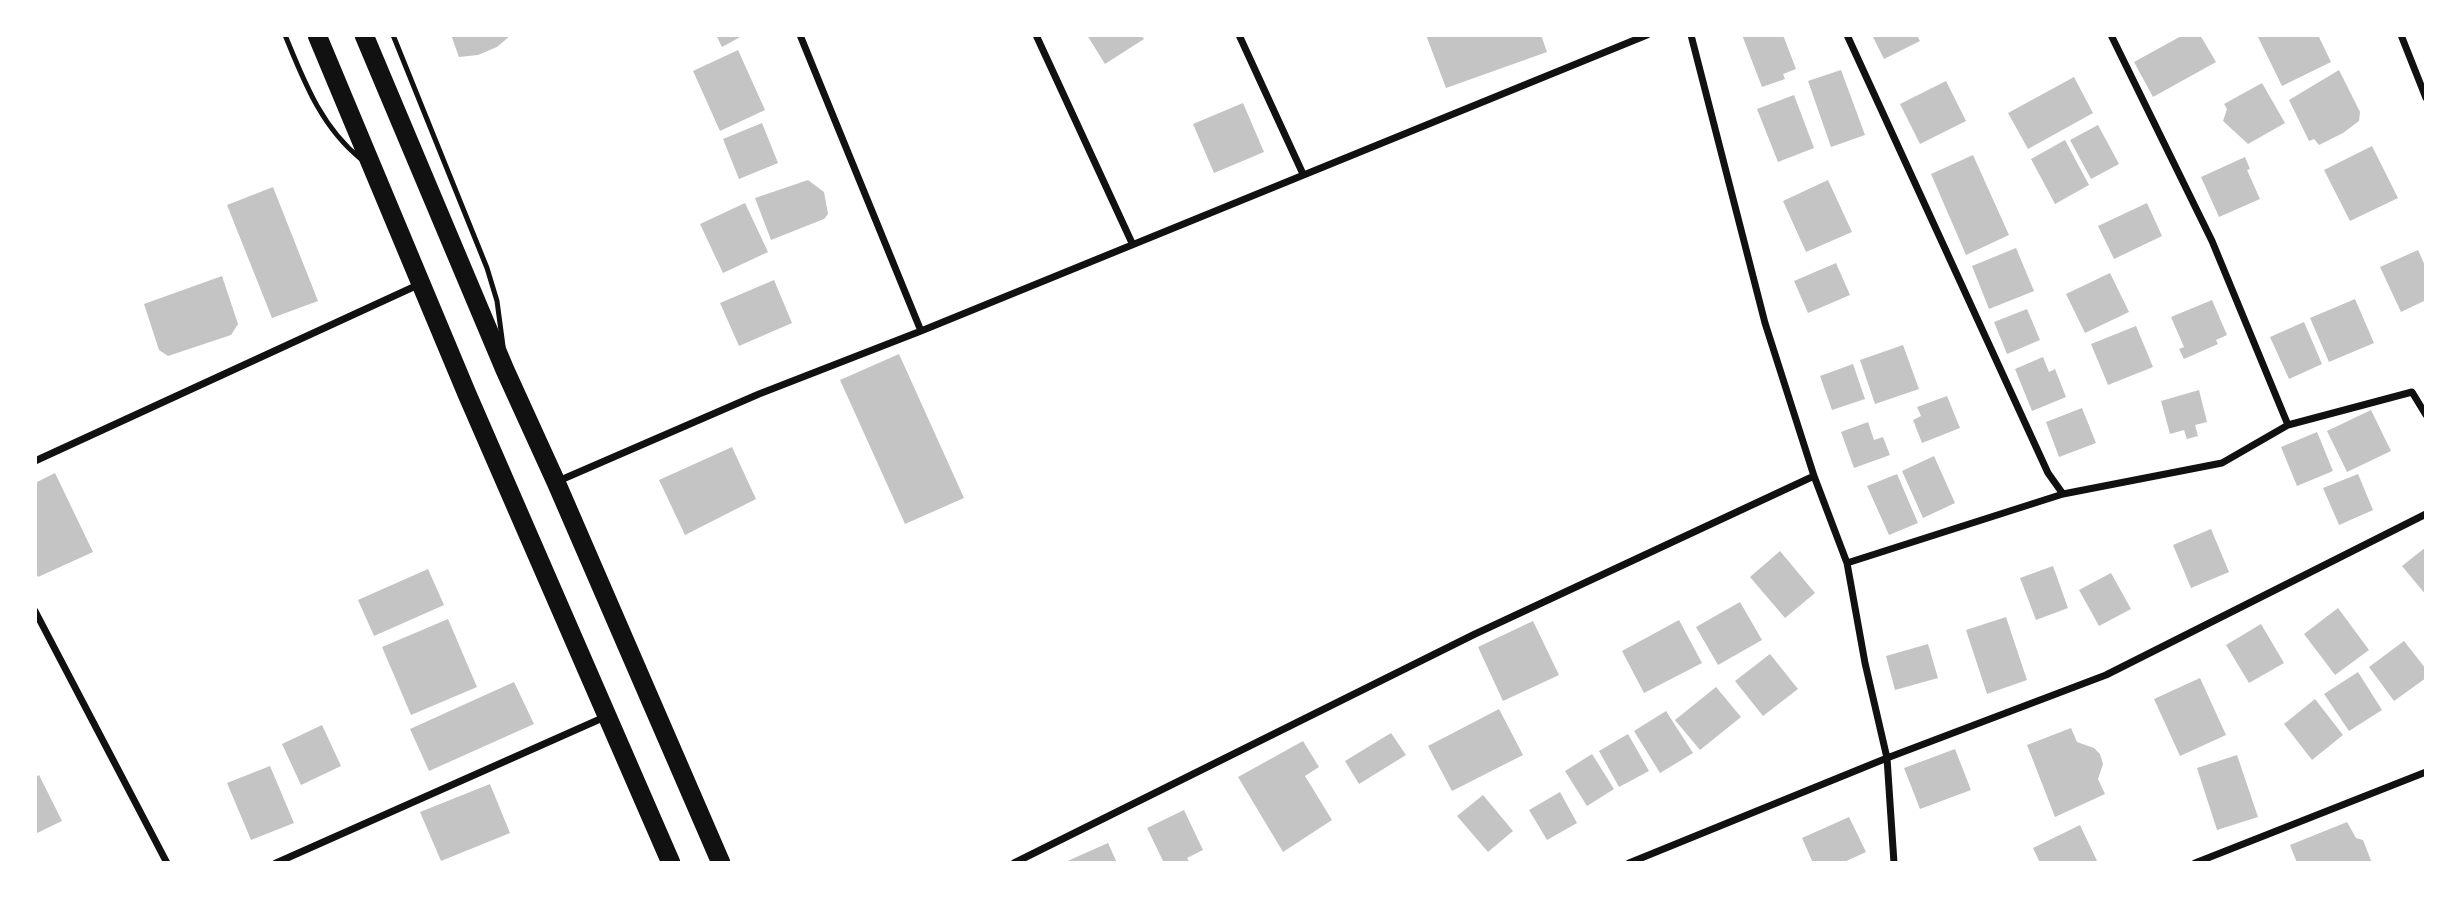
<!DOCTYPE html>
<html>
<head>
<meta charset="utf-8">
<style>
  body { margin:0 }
  #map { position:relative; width:2461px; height:898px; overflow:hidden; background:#fff; font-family:"Source Sans 3",sans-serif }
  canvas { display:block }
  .frame { position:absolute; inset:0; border:37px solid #fff; pointer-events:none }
</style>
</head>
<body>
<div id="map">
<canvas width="2461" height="898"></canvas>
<div class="frame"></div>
</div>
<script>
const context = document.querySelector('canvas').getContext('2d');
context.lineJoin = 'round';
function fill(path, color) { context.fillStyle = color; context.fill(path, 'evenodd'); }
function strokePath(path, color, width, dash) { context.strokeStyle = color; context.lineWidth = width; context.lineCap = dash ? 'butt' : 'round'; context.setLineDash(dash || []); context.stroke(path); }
fill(new Path2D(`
  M 451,35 L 511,35 L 497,47 L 478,55 L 459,57 Z
  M 716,35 L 744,35 L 722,47 Z
  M 1087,35 L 1141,35 L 1144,39 L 1105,64 Z
  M 1426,35 L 1541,35 L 1547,52 L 1446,88 Z
  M 1742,35 L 1783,35 L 1796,69 L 1783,74 L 1785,79 L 1762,87 Z
  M 1872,35 L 1917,35 L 1920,41 L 1884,59 Z
  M 2183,35 L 2200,35 L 2216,62 L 2153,97 L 2134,62 Z
  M 2257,35 L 2318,35 L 2331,62 L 2282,86 Z
  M 738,50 L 765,110 L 720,131 L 693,71 Z
  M 1841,70 L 1865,135 L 1831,147 L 1808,81 Z
  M 2339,70 L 2360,112 L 2359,121 L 2343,133 L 2319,145 L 2314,139 L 2309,141 L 2289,100 Z
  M 2074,77 L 2093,113 L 2028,149 L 2008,113 Z
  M 1946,81 L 1966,121 L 1920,144 L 1900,104 Z
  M 2262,83 L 2285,123 L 2248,144 L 2223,121 L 2227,109 L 2224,104 Z
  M 1794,95 L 1814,148 L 1778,162 L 1757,109 Z
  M 1243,103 L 1264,152 L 1214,173 L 1193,124 Z
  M 762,123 L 778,163 L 739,179 L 723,139 Z
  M 2098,125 L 2119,164 L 2091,179 L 2070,140 Z
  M 2065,140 L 2089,185 L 2055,204 L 2031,159 Z
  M 2372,146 L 2398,198 L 2350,221 L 2324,170 Z
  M 1973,155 L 2009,235 L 1966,255 L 1931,174 Z
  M 2245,157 L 2250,169 L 2247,170 L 2260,199 L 2219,217 L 2201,177 Z
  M 808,180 L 824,192 L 828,214 L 824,219 L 771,240 L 755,198 Z
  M 1828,180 L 1852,232 L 1806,252 L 1783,201 Z
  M 273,187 L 318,301 L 272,318 L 227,205 Z
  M 745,203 L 768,252 L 723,273 L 700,224 Z
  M 2147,203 L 2162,236 L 2114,259 L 2098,226 Z
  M 2016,248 L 2034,291 L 1989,309 L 1972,266 Z
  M 2418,250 L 2426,268 L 2426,300 L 2401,312 L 2380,267 Z
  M 1836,263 L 1850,295 L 1808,313 L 1794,281 Z
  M 2110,273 L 2129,312 L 2085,333 L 2066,294 Z
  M 222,276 L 238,324 L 231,335 L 168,356 L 159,350 L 144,304 Z
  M 774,280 L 792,323 L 739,346 L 720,303 Z
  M 2355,299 L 2374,343 L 2329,362 L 2310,318 Z
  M 2212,300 L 2227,335 L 2216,340 L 2218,344 L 2184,359 L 2179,349 L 2184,347 L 2171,317 Z
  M 2027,309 L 2040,340 L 2007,354 L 1994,322 Z
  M 2304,322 L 2322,364 L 2289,379 L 2270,337 Z
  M 2136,326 L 2153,367 L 2108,385 L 2091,344 Z
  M 1903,345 L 1919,389 L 1875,404 L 1860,360 Z
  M 899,354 L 964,498 L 905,524 L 840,380 Z
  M 2043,357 L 2049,372 L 2055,369 L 2066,397 L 2032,411 L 2015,369 Z
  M 1853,364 L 1865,399 L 1832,410 L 1820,376 Z
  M 2199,390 L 2207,422 L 2195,425 L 2198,436 L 2187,439 L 2184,430 L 2170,434 L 2161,401 Z
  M 1947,396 L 1960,428 L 1922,443 L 1913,420 L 1921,416 L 1917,407 Z
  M 2082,408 L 2096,443 L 2059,457 L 2046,422 Z
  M 2371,410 L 2391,451 L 2347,472 L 2327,431 Z
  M 1868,422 L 1874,440 L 1883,437 L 1890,455 L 1854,468 L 1841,432 Z
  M 2317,432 L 2333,471 L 2297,486 L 2281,447 Z
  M 732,447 L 756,499 L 685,535 L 659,480 Z
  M 1934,456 L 1955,503 L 1923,518 L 1902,471 Z
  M 55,473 L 93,552 L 38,577 L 35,571 L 35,483 Z
  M 1897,474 L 1918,523 L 1889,535 L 1867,486 Z
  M 2358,474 L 2373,510 L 2339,525 L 2323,488 Z
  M 2211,529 L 2229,572 L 2191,588 L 2173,545 Z
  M 2426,547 L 2426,595 L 2402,566 Z
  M 1780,551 L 1815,593 L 1785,618 L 1750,577 Z
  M 2053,566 L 2068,608 L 2036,620 L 2020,578 Z
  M 428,569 L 444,605 L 374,636 L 358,600 Z
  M 2111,573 L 2131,609 L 2099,626 L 2079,590 Z
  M 1740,602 L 1762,640 L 1718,665 L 1696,627 Z
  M 2338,608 L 2369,650 L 2335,675 L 2304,634 Z
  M 2006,617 L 2027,680 L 1987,694 L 1966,630 Z
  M 448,619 L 477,687 L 411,715 L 382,647 Z
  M 1679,620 L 1702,663 L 1644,693 L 1622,651 Z
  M 1533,621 L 1559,675 L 1503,701 L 1478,647 Z
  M 2261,624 L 2284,663 L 2249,683 L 2226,645 Z
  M 2404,641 L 2426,669 L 2426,678 L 2394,701 L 2369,667 Z
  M 1928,644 L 1938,678 L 1895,690 L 1886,656 Z
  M 1770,654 L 1798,689 L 1763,716 L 1735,681 Z
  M 2358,672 L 2382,710 L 2349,731 L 2324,694 Z
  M 2200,678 L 2226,735 L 2180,756 L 2154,699 Z
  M 514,682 L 534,724 L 429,771 L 410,729 Z
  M 1716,687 L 1741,717 L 1700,750 L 1675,720 Z
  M 2315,699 L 2343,735 L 2312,760 L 2284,724 Z
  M 1499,709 L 1523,755 L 1452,791 L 1428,746 Z
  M 1666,711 L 1693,753 L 1660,773 L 1634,731 Z
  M 322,725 L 341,766 L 301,785 L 282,744 Z
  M 2071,728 L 2077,742 L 2094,748 L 2100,754 L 2103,764 L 2098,779 L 2105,794 L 2055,817 L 2027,745 Z
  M 1391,733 L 1406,755 L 1359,784 L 1345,761 Z
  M 1628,734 L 1649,771 L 1619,787 L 1599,751 Z
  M 1303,741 L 1319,767 L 1305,776 L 1332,820 L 1283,852 L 1238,777 Z
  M 1955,749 L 1971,790 L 1920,809 L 1904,768 Z
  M 1592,754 L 1614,789 L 1587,806 L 1565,771 Z
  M 2237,755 L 2258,817 L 2217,830 L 2197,768 Z
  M 270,766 L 294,823 L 251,840 L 227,783 Z
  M 39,775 L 62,821 L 35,834 L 35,777 Z
  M 490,784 L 510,833 L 441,861 L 420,812 Z
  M 1560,792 L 1577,823 L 1547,840 L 1529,810 Z
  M 1483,795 L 1513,831 L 1488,852 L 1457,816 Z
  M 1184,810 L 1203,850 L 1187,858 L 1190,863 L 1164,863 L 1147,828 Z
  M 1849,817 L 1866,852 L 1842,863 L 1813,863 L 1802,838 Z
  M 2347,822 L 2356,838 L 2363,840 L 2372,863 L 2297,863 L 2290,845 Z
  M 2080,825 L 2098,863 L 2040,863 L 2033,848 Z
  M 1108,843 L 1117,863 L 1063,863 Z`), '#c4c4c4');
strokePath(new Path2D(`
  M 285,35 C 304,81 321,127 361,159
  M 393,35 L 487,268 L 497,301 L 503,346`), '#111', 5);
strokePath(new Path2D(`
  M 800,35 L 921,331
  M 1036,35 L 1132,243
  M 1239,35 L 1303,174
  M 1691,35 L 1765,323 L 1814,476 L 1847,563 L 1865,663 L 1887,758 L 1894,863
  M 1847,35 L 2048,473 L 2063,494
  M 2111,35 L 2212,241 L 2288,425
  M 2401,35 L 2426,98
  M 35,461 L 420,284
  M 556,482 L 759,394 L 921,331 L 1647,35
  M 1847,563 L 2063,494 L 2222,463 L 2288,425 L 2412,392 L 2426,415
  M 35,611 L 167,863
  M 276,863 L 607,716
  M 1014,863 L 1475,634 L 1814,476
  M 1629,863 L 1887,758 L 2106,675 L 2426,514
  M 2195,863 L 2426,772`), '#111', 7);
strokePath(new Path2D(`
  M 317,35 L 467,394 L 671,863
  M 364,35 L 505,370 L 556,482 L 721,863`), '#111', 19);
</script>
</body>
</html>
